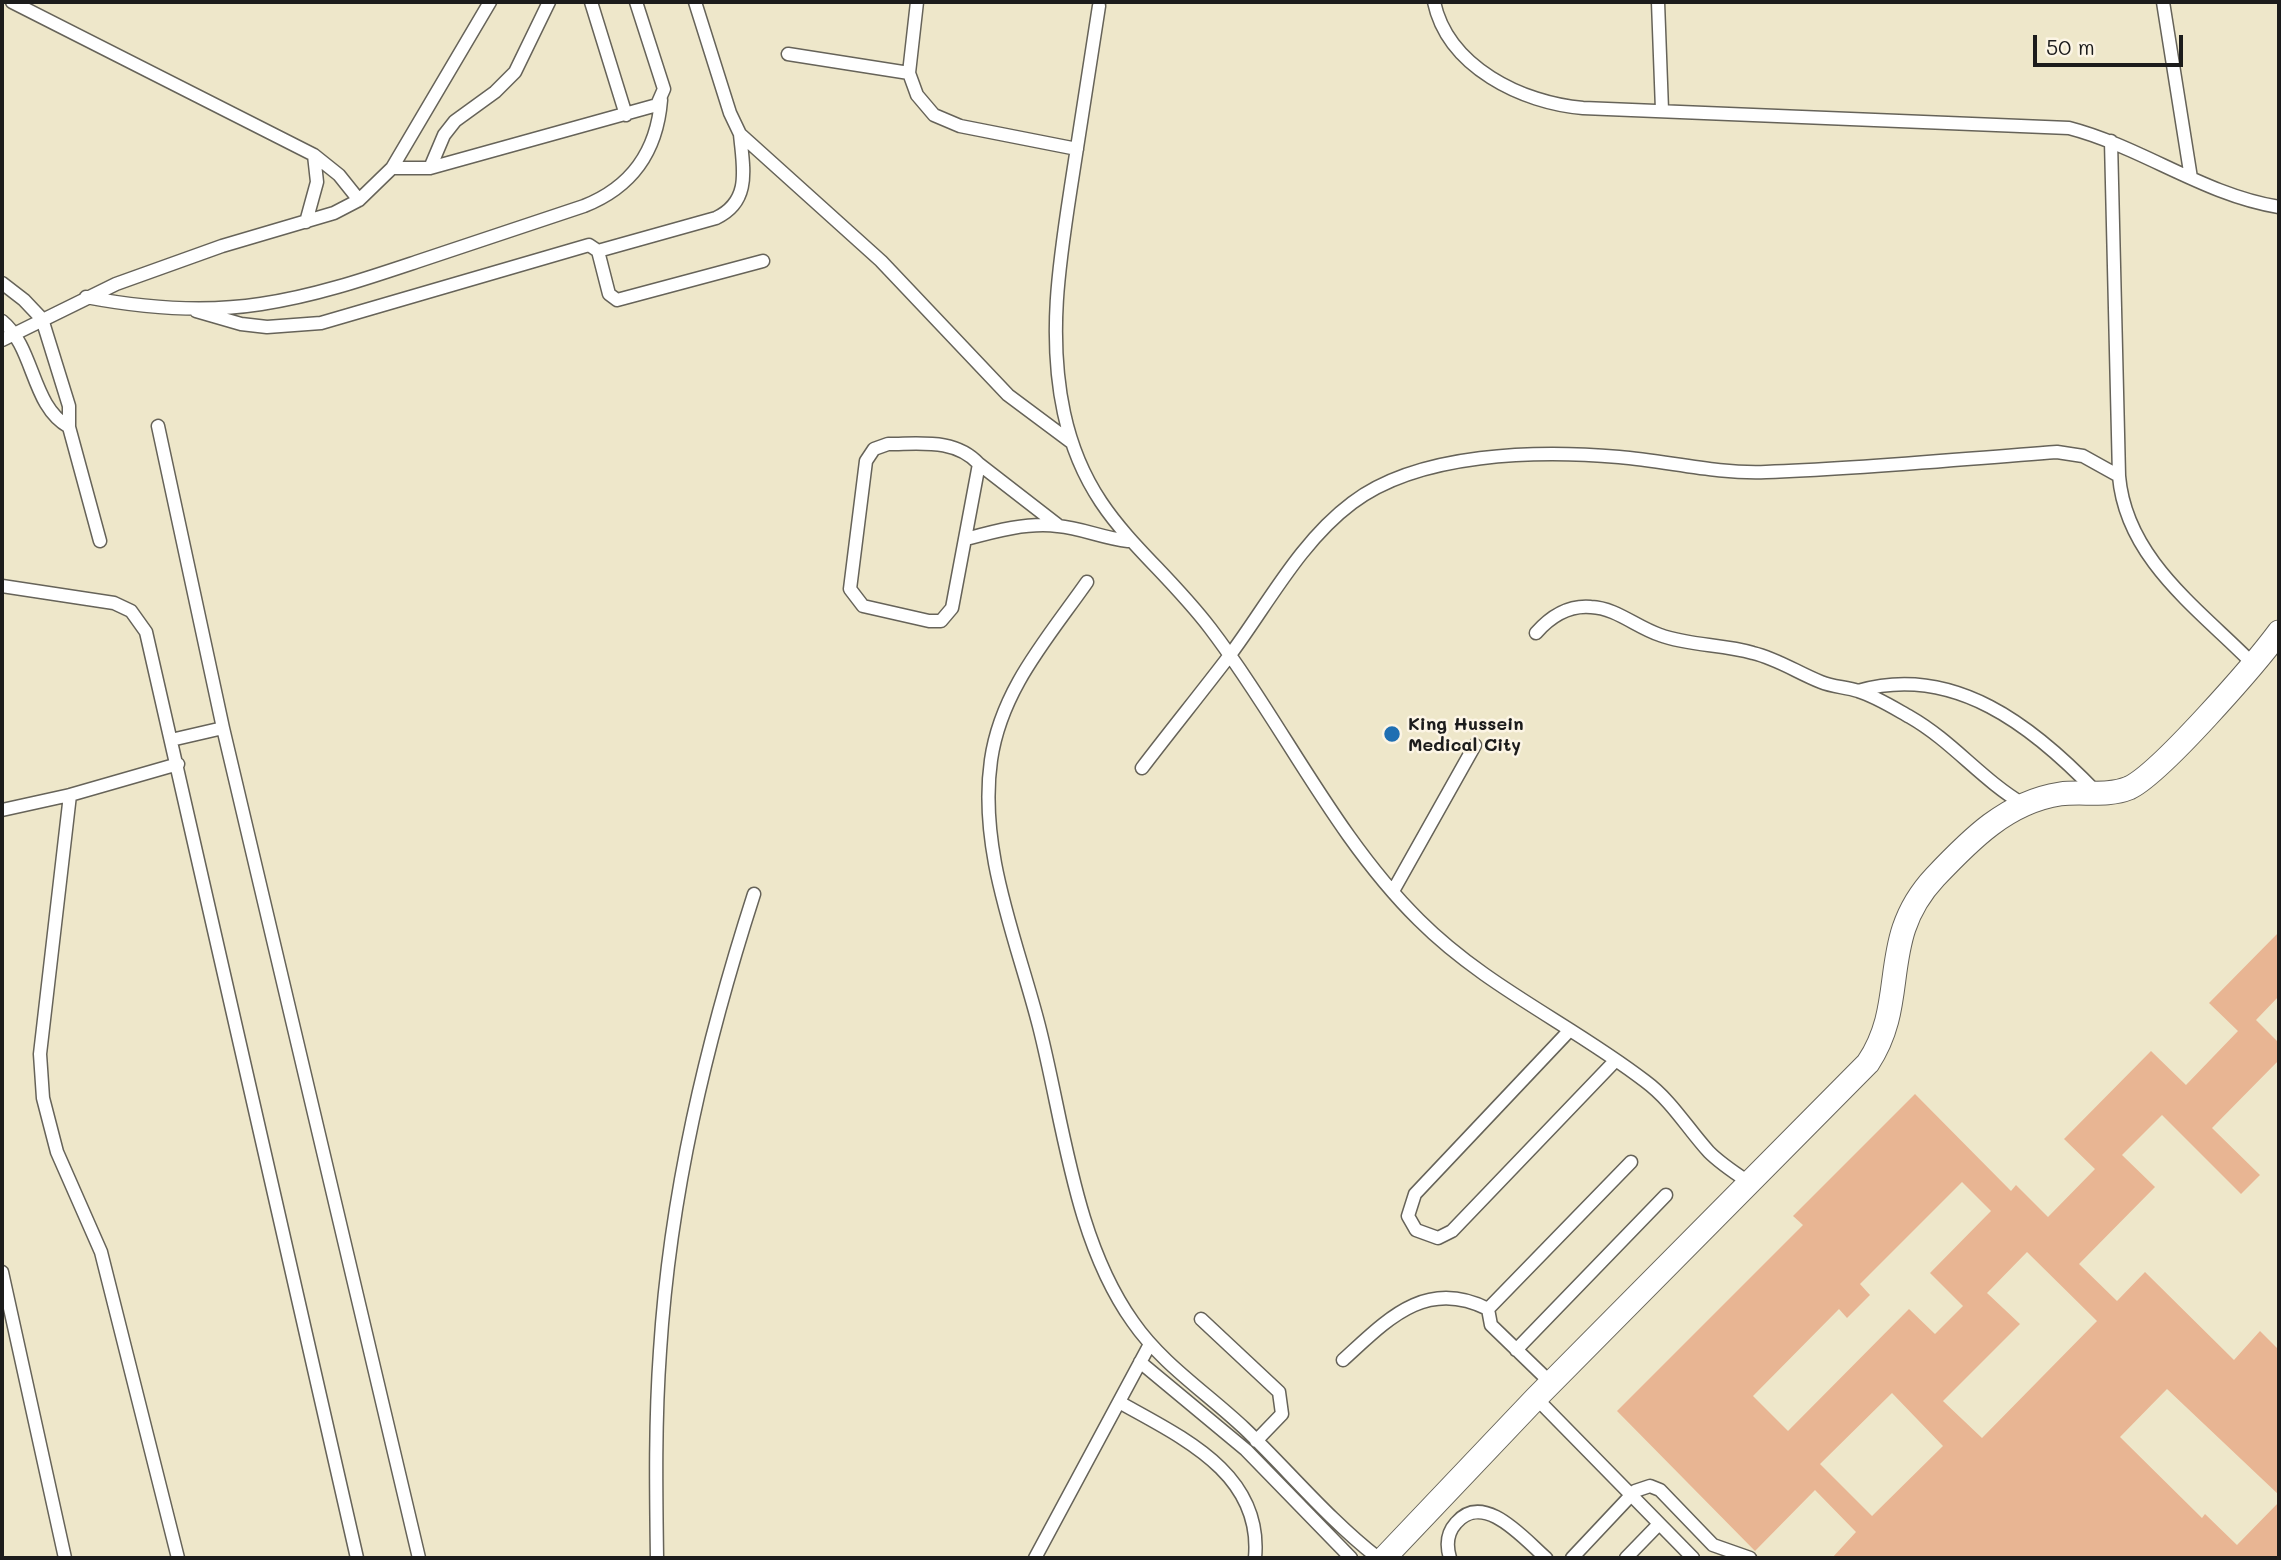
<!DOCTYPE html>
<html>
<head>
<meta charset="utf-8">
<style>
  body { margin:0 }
  #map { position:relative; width:2281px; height:1560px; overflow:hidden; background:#eee7ca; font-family:Mali,sans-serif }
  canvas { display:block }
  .frame { position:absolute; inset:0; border:4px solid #1c1c1c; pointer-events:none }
  .scale { position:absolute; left:2033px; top:35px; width:150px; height:32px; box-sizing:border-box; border:4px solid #1c1c1c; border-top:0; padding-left:9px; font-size:21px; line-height:24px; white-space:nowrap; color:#1c1c1c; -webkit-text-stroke:5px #fcf5e5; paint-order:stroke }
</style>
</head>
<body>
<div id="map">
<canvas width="2281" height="1560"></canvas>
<div class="frame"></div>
<div class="scale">50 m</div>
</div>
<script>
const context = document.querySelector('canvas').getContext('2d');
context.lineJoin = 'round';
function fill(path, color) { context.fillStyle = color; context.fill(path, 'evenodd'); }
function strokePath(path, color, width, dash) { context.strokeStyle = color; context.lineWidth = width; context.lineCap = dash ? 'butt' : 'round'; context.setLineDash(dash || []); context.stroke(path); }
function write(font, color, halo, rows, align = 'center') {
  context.font = font + ' Mali,sans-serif'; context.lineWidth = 5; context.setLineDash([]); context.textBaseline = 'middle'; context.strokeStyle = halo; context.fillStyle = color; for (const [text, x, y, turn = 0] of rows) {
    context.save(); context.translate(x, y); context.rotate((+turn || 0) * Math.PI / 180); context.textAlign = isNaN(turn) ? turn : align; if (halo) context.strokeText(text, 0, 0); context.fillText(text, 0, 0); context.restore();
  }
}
fill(new Path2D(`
  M 2279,932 L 2279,996 L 2256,1020 L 2279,1043 L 2279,1060 L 2212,1128 L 2260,1175 L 2241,1194 L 2162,1115 L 2122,1155 L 2155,1187 L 2079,1264 L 2117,1301 L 2145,1272 L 2234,1360 L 2260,1331 L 2279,1350 L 2279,1495 L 2167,1389 L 2120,1437 L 2202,1518 L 2205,1514 L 2237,1545 L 2279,1502 L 2279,1558 L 1832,1558 L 1856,1532 L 1815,1490 L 1755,1551 L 1617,1411 L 1803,1225 L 1793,1216 L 1915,1094 L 2011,1191 L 2016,1185 L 2048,1217 L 2095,1169 L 2064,1139 L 2151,1051 L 2186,1085 L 2238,1031 L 2209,1003 ZM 1962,1182 L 1991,1211 L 1930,1273 L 1963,1306 L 1935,1334 L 1909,1309 L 1788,1431 L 1753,1396 L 1839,1309 L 1847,1318 L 1870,1295 L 1860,1284 ZM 2027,1252 L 2097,1321 L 1982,1438 L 1943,1401 L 2020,1324 L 1987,1293 ZM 1892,1393 L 1943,1446 L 1872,1516 L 1820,1464 Z`), '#e8b593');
const service = new Path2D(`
  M 12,2 L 314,155 L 339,175 L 359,200
  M 591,2 L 626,115
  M 695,2 L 730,113 L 740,134 L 881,261 L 1008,395 L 1071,442
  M 917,2 L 909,73 L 917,95 L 934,115 L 960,126 L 1077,149
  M 1434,2 C 1448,67 1522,103 1583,108 L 2069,128 C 2142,147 2204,195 2279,207
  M 1658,2 L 1662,110
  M 2163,2 L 2191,178
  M 1099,6 C 1090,64 1081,122 1072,180 C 1060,258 1047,334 1064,413 C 1087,519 1150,550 1210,628 C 1282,722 1334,836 1419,920 C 1486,987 1571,1024 1645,1081 C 1672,1101 1687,1128 1709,1152 C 1721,1164 1735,1173 1750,1183
  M 788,54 L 909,73
  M 2111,141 L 2119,476 C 2126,559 2199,609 2253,664
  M 392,168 L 430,168 L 657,105 L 664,89 L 636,2
  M 430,168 L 444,135 L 455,121 L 495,92 L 515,72 L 549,2
  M 306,222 L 317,182 L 314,155
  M 598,251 L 716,218 C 752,201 743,167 740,134
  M 2,283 L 24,300 L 42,319 L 69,406 L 69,427 L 100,541
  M 86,297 C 144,308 203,313 261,304 C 315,296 365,279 416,262 C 472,243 528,225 584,206 C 632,187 657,151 661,100
  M 196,311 L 241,324 L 267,327 L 321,323 L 589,245 L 598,251 L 609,294 L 617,300 L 763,261
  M 2,321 C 35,348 31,406 69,427
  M 2,340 L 116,284 L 222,246 L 334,213 L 359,200 L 392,168 L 490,2
  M 158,426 L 223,728 L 419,1558
  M 888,444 C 920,444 955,438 979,464 L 952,608 L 941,621 L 929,621 L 863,606 L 850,589 L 866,461 L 874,449 Z
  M 979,464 L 1059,526
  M 966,539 C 995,531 1029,522 1058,526 C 1081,528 1103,538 1128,541
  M 1087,582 C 1047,639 1001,690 991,760 C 978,851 1017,940 1039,1026 C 1064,1124 1074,1239 1133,1322 C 1162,1364 1207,1393 1244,1428 C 1289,1471 1328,1519 1378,1558
  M 2,586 L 114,603 L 131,611 L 146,632 L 357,1558
  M 1536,633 C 1550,617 1569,605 1591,607 C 1616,608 1636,627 1660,635 C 1690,646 1723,644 1753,653 C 1778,659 1798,673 1821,682 C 1833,687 1846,687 1858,691 C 1875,696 1894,708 1910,717 C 1952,741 1982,780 2023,804
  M 1858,691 C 1954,663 2034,727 2097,793
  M 171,740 L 223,728
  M 1142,768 C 1171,730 1201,693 1230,655 C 1268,604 1300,542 1352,503 C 1419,452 1538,450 1619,457 C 1668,461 1716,474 1766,472 C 1863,469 1960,459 2057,452 L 2083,456 L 2119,476
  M 70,795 L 40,1054 L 43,1098 L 57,1152 L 101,1252 L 178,1558
  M 2,810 L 70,795 L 178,764
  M 1393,891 L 1475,745
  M 1569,1031 L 1415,1194 L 1408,1216 L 1416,1230 L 1438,1238 L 1452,1231 L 1615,1061
  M 2,1272 L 65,1558
  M 1201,1319 L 1279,1392 L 1282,1414 L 1256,1441
  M 1516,1350 L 1666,1195
  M 1343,1360 C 1386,1321 1425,1277 1488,1309
  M 1140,1362 L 1246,1450 L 1351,1558
  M 1551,1383 L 1491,1325 L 1488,1309 L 1631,1162
  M 1536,1398 L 1693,1558
  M 1119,1402 C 1181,1437 1263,1473 1255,1558
  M 657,1558 C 656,1489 655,1420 660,1351 C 670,1194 706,1043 754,894
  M 1035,1558 L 1150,1344
  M 1450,1558 C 1446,1545 1447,1533 1456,1523 C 1484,1490 1525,1540 1546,1558
  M 1572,1558 L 1635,1491 L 1650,1486 L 1660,1490 L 1713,1545 L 1750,1558
  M 1626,1558 L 1659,1524`);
const minor = new Path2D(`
  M 1384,1558 L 1536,1398 L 1868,1063 C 1910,1000 1876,940 1935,877 C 1970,840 2007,802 2060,794 C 2083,791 2107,797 2129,788 C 2160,774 2256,663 2279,632`);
strokePath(service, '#666359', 15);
strokePath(minor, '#666359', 25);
strokePath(service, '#fff', 12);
strokePath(minor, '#fff', 23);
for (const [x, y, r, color] of [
  [1392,734,9,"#1f6fb2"]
]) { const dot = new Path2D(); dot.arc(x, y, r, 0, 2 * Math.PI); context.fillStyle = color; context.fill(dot); strokePath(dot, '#fcf5e5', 2.5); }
write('bold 18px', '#1c1c1c', '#fcf5e5', [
  ["King Hussein",1408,724],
  ["Medical City",1408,745]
], 'left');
</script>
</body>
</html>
